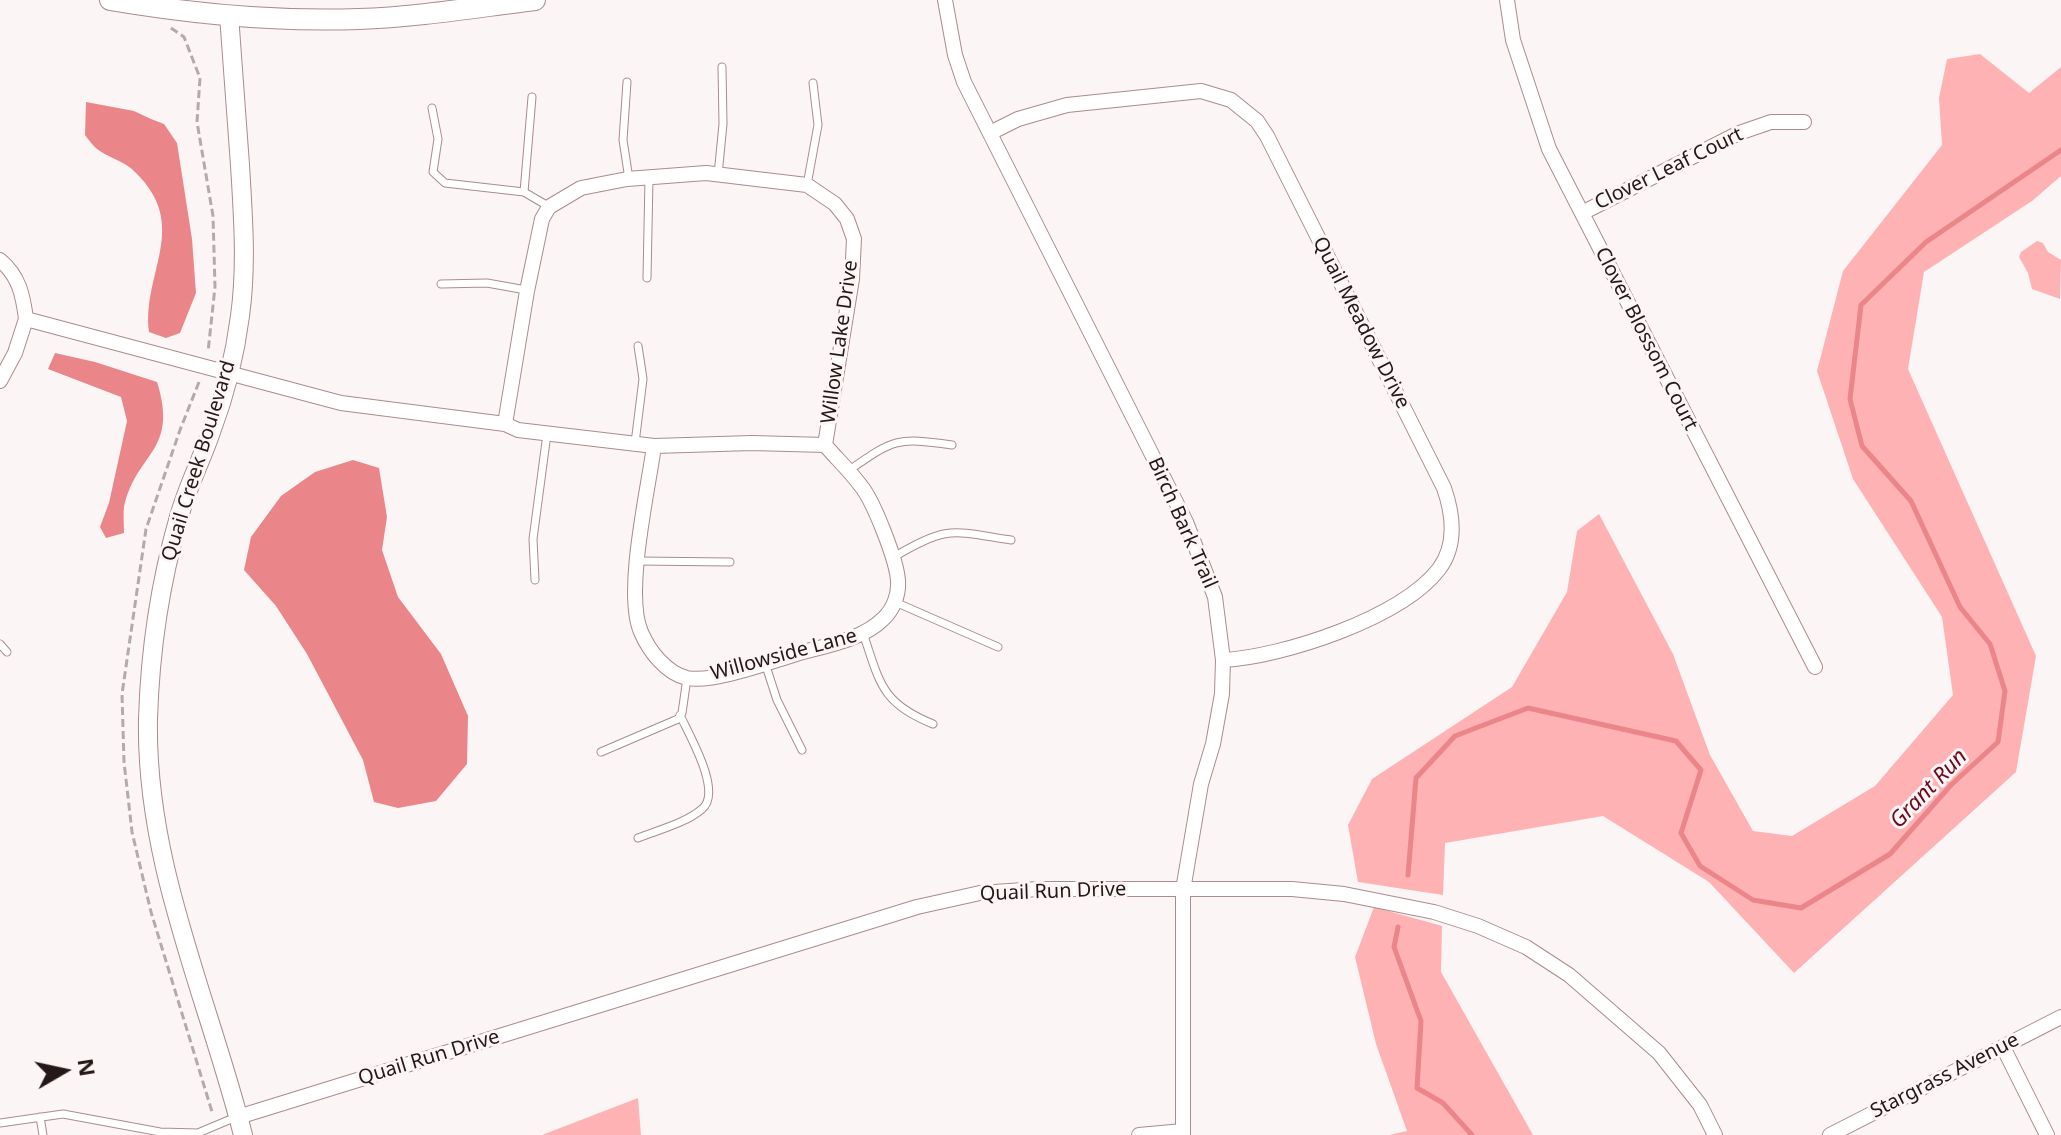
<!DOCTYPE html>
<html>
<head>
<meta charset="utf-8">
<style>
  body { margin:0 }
  #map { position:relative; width:2061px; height:1135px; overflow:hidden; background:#fcf5f5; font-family:"Noto Sans",sans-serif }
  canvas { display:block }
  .north { position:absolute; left:24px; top:1031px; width:80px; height:80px; -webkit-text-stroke:6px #fcf5f5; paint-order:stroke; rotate:81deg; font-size:22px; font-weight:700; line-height:32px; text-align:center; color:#241819 }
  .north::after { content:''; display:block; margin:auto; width:28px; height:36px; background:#241819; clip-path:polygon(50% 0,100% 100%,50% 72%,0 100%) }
</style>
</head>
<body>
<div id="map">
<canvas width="2061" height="1135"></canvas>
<div class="north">N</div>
</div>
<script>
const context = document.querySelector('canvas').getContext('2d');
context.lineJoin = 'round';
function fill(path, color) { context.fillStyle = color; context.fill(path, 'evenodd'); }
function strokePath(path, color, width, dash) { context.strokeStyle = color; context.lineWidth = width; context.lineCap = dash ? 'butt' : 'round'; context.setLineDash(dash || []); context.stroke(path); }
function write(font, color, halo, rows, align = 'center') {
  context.font = font + ' "Noto Sans",sans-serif'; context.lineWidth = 6; context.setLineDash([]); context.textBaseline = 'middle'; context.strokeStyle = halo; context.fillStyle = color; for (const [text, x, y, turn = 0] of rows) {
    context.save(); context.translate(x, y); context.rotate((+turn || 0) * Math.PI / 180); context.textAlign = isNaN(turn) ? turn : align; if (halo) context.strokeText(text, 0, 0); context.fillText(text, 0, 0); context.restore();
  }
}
fill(new Path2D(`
  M 1980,54 L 2029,93 L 2061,67 L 2061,176 L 2032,201 L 1924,272 L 1908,369 L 2036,656 L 2016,772 L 1794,973 L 1709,882 L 1603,816 L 1445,843 L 1443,895 L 1358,882 L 1348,825 L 1372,779 L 1512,687 L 1567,592 L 1577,531 L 1599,514 L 1673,654 L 1710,755 L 1753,831 L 1792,836 L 1875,786 L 1953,695 L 1942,617 L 1853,479 L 1817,371 L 1843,271 L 1942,145 L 1939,98 L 1947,59 Z
  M 2037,241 L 2043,243 L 2048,252 L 2061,260 L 2060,299 L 2032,289 L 2028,273 L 2019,257 L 2021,252 Z
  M 1374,907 L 1442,926 L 1441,972 L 1533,1135 L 1389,1135 L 1407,1131 L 1376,1044 L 1355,957 Z
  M 638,1098 L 641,1135 L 542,1135 Z`), '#ffb2b4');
fill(new Path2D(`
  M 86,102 L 134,111 L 151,119 L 164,124 L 177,143 L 192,239 L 196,293 L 180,333 L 166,338 L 149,332 C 142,272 191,226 135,172 C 125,161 108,158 97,149 C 93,146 89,140 85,135 Z
  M 55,353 L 95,362 L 157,382 C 179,452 136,452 124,507 C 123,515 124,525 124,533 L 106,538 L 100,527 L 109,503 L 127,421 L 121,397 L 48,369 Z
  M 353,460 L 379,468 L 387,517 L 382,550 L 398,597 L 441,654 L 468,716 L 467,764 L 436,801 L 398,808 L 374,802 L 363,760 L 307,654 L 276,606 L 244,570 L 251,537 L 281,496 L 315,472 Z`), '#ea858a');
strokePath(new Path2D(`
  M 1408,875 L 1416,778 L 1455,736 L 1528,708 L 1676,741 L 1701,770 L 1681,833 L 1700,866 L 1753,900 L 1801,908 L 1890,854 L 1951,785 L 1998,742 L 2005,691 L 1990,644 L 1960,607 L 1911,501 L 1862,446 L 1850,399 L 1861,305 L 1926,242 L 2061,150
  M 1398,927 L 1394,947 L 1421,1021 L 1417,1088 L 1443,1103 L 1472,1135`), '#ea858a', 5);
const service = new Path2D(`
  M 627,82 L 623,140 L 629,179
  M 432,108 L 438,139 L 433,172 L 445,183 L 524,192 L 548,206
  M 718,175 L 723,124 L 722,67
  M 807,185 L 818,125 L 813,83
  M 524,192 L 532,97
  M 647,278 L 649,178
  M 441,284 L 487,283 L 526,290
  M 635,443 L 643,379 L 638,346
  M 848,471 C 894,439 896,437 952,445
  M 894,557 C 947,525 952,531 1011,540
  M 638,561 L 730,562
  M 535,580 L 533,539 L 547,434
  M 895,602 L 998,647
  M 863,633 C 880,683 881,703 933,724
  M 0,644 L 7,652
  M 765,663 L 777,700 L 802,750
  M 601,752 L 678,719 L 682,713 L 687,678
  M 638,838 C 658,830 686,823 702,809 C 723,792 689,735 680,715
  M 40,1117 L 43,1135
  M 0,1123 L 63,1114 L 160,1132 L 198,1133 L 236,1117`);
const minor = new Path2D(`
  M 945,0 L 955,55 L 964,82 L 1186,522 L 1215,597 L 1223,660 L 1222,694 L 1213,744 L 1201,784 L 1183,890 L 1183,1135
  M 1507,0 L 1513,40 L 1549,149 L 1815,667
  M 990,133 L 1018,119 L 1067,105 L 1201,91 L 1231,100 L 1257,121 L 1267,136 L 1444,488 C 1453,514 1457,545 1439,569 C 1402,618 1282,657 1223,660
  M 1582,213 L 1739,133 L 1771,122 L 1804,122
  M 0,260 C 19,276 23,295 26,319 L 341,403 L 505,424 L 518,430 L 654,446 L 752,443 L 825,445
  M 0,381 L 15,353 L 26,319
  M 505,424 L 527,291 L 542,219 L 549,207 L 581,188 L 627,179 L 706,173 L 807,185 L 835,204 L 847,219 L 854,239 L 852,279 L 825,445
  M 654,446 C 648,491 624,593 641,632 C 649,651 666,673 687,678 C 713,683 767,663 793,655 C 822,646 861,641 883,619 C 893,610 899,595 898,581 C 897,561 874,502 861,486 C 850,471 837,459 825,445
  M 2003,1047 L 2047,1135
  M 238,1117 L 917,907 L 980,893 L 1038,889 L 1292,889 L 1344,894 L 1434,912 L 1478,926 L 1526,947 L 1569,975 L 1659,1053 L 1700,1105 L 1715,1135
  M 1139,1135 L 1183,1131
  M 1830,1135 L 2061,1017`);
const tertiary = new Path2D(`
  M 229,15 C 233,65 236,115 240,165 C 243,216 247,265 240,316 C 235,355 225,395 211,432 C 201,461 187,488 179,517 C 160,583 150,651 148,719 C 145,864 208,997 243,1135`);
const secondary = new Path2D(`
  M 110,0 C 192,14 276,22 359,19 C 418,17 477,7 535,0`);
strokePath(service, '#aa8c8c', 9);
strokePath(minor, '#aa8c8c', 16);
strokePath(tertiary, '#aa8c8c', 20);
strokePath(secondary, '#aa8c8c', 22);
strokePath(new Path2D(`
  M 171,28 L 184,37 L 200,78 L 197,122 L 213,216 L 215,287 L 208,352
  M 199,382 L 180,430 L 146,529 L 122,694 L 124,762 L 132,832 L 151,912 L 213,1115`), '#b3aaab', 3, [8, 4]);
strokePath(service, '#fff', 7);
strokePath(minor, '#fff', 14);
strokePath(tertiary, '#fff', 18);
strokePath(secondary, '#fff', 20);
write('20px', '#241819', '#fcf5f5', [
  ["Clover Leaf Court",1669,169,-26],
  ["Quail Meadow Drive",1361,323,63],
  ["Clover Blossom Court",1646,339,63],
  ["Willow Lake Drive",840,342,-82],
  ["Quail Creek Boulevard",199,461,-73],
  ["Birch Bark Trail",1182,523,66],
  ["Willowside Lane",784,655,-15],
  ["Quail Run Drive",1053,892,-2],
  ["Quail Run Drive",429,1058,-17],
  ["Stargrass Avenue",1945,1076,-27]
]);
write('italic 22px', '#690c1f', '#fcf5f5', [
  ["Grant Run",1929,789,-46]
]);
</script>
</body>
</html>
